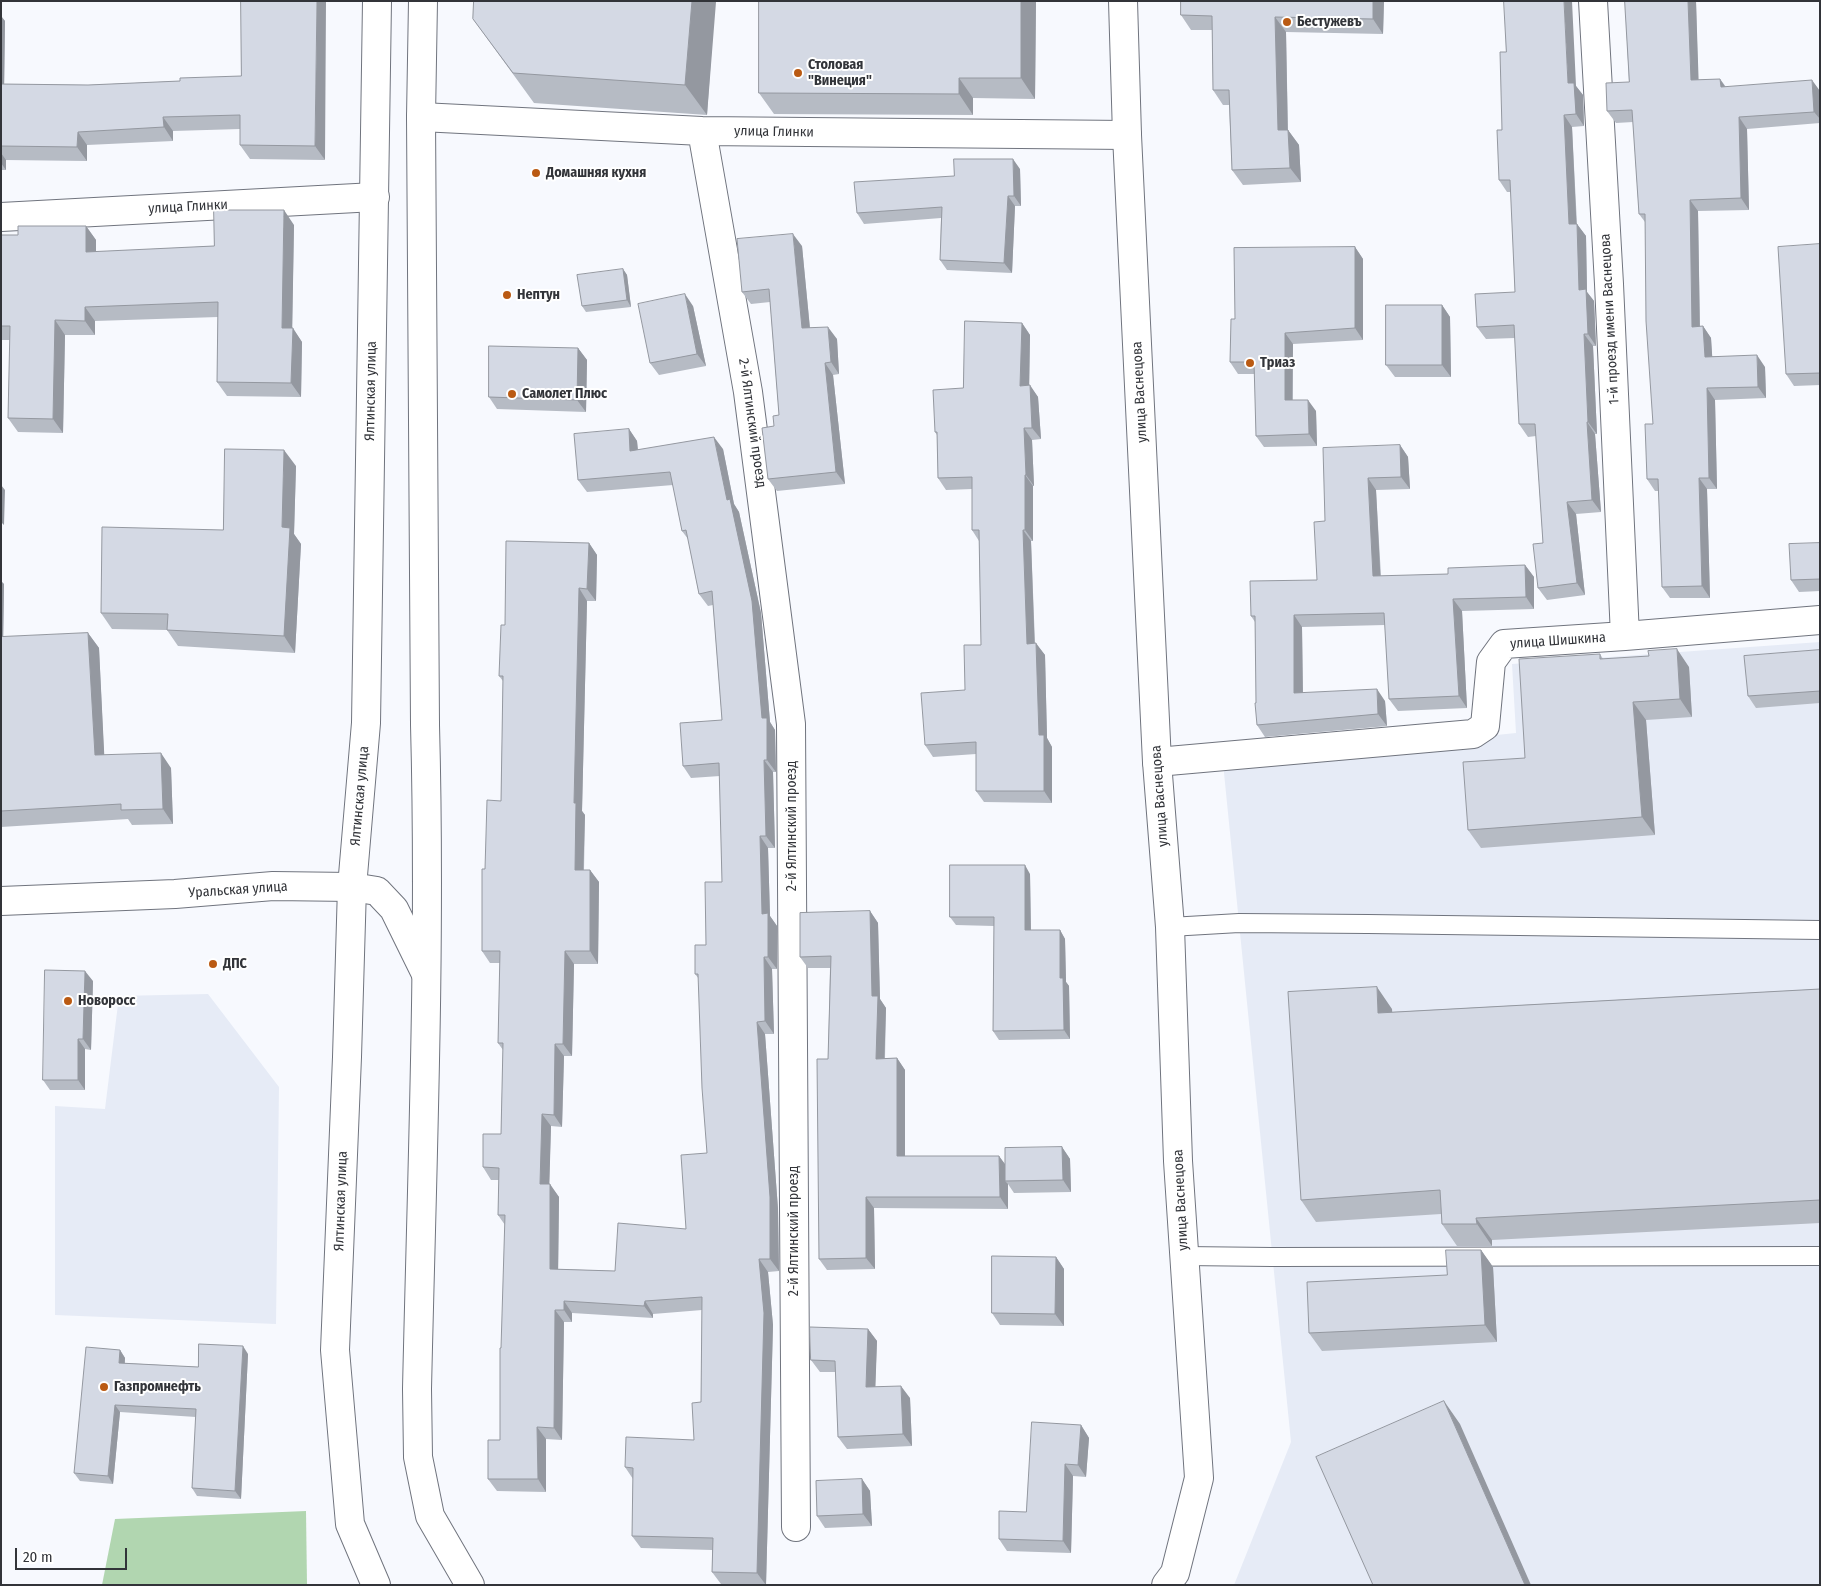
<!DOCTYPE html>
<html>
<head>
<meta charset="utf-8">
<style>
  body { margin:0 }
  #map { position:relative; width:1821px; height:1586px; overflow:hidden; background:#f7f9fe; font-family:"Fira Sans Condensed",sans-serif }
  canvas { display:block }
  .frame { position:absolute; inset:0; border:2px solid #323439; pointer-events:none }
  .scale { position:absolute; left:15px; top:1548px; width:112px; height:22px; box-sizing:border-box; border:2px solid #323439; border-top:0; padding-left:6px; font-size:15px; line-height:18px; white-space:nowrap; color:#323439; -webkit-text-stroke:4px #fff; paint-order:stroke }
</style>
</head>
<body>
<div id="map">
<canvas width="1821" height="1586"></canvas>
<div class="frame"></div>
<div class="scale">20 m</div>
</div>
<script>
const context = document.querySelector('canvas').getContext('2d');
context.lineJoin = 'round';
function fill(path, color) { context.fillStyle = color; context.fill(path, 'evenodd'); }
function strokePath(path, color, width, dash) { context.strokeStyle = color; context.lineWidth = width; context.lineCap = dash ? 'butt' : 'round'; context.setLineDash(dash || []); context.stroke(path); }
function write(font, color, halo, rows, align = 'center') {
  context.font = font + ' "Fira Sans Condensed",sans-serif'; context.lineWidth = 4; context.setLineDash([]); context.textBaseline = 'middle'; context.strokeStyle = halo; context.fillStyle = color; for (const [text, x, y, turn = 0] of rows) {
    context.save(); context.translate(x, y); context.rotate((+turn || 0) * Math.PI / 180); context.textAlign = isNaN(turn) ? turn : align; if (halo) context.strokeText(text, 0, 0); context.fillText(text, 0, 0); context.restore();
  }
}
fill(new Path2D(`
  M 1820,642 L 1820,1585 L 1234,1585 L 1291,1442 L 1223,763 L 1516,733 L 1512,664 Z
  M 208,994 L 279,1087 L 276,1324 L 55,1315 L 55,1106 L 105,1109 L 119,996 Z`), '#e6ebf6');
fill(new Path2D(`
  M 306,1511 L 307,1585 L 102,1585 L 115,1519 Z`), '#b1d6b0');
const lane = new Path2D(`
  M 1170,927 L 1239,923 L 1368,924 L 1820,930
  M 1184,1256 L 1272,1257 L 1820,1256`);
const street = new Path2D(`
  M 1593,1 L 1609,284 L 1625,636
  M 421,117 L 702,131 L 1127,135
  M 702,131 L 748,392 L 791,724 L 796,1527
  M 1,217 L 375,197
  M 1157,762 L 1473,734 L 1485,726 L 1491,662 L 1504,644 L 1625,636 L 1820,620`);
const secondary = new Path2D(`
  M 1123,1 L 1127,135 L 1157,762 L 1170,927 L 1178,1161 L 1199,1478 L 1175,1573 L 1166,1585
  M 1,901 L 175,894 L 273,886 L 352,887 L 377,891 L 394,909 L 426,974`);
const primary = new Path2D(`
  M 423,1 L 421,117 L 425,725 C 431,946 422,1168 417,1389 L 418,1457 L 430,1516 L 470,1585
  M 376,1585 L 350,1524 L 335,1350 L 347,1057 L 352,887 L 366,723 L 377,1`);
strokePath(lane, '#70747e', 20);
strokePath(street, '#70747e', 30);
strokePath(secondary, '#70747e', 30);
strokePath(primary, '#70747e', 30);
strokePath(lane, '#fff', 18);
strokePath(street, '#fff', 28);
strokePath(secondary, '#fff', 28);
strokePath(primary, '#fff', 28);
fill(new Path2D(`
  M 241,1 L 325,160 L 250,159 L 240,145 L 240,129 L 173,131 L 173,141 L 87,145 L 87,161 L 6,160 L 6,170 L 1,170 L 1,16 L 5,21 L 4,84 L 88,85 L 180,81 L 241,76 Z
  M 474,1 L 715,1 L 707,115 L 534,103 L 473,19 Z
  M 1036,1 L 1035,99 L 973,98 L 973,115 L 774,114 L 759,93 Z
  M 1181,1 L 1384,1 L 1383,34 L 1286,32 L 1288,130 L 1299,145 L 1301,182 L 1243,185 L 1232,170 L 1229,105 L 1223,105 L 1213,90 L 1212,30 L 1191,30 L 1181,15 Z
  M 1625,1 L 1696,1 L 1698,80 L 1720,79 L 1726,87 L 1820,91 L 1820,123 L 1747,129 L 1749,210 L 1698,211 L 1700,327 L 1703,326 L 1711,338 L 1712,356 L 1765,367 L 1766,398 L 1715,400 L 1717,489 L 1707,489 L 1710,598 L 1670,598 L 1662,587 L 1659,491 L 1655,491 L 1647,479 L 1653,424 L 1645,222 L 1639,214 L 1633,122 L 1616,123 L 1607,111 L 1629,82 Z
  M 1506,52 L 1576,86 L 1583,95 L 1584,126 L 1572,127 L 1577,224 L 1586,236 L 1587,292 L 1594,301 L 1596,346 L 1593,346 L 1597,434 L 1595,434 L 1601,512 L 1576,514 L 1585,595 L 1547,600 L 1538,588 L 1543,543 L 1536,436 L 1528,437 L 1519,424 L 1515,338 L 1486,339 L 1477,327 L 1515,292 L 1511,192 L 1507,192 L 1499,180 Z
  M 1020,169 L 1021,206 L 1015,206 L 1012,273 L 947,270 L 940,260 L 941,218 L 864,224 L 857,213 L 954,176 Z
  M 294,225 L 292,328 L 302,342 L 301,397 L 227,396 L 217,382 L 218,317 L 95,321 L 95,335 L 65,335 L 63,433 L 18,432 L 8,418 L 10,340 L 1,340 L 1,235 L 18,235 L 86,226 L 96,240 L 96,252 L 214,246 Z
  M 1820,244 L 1820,385 L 1794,386 L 1786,374 Z
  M 802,246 L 810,328 L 837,339 L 839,374 L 833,375 L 845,484 L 777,491 L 768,479 L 774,426 L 779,415 L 770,302 L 751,304 L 742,292 Z
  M 1355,247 L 1363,259 L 1363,340 L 1293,344 L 1293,400 L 1316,411 L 1317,446 L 1264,447 L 1256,436 L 1255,374 L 1238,374 L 1230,362 L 1235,319 Z
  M 623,269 L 627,275 L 631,307 L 586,312 L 582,306 Z
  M 1442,305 L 1450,317 L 1451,377 L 1395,377 L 1386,365 Z
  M 693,306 L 706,366 L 659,375 L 650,363 Z
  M 1022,323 L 1030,335 L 1029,385 L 1038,397 L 1041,439 L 1032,440 L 1034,486 L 1033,486 L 1033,541 L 1031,541 L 1035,643 L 1045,655 L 1047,738 L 1052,747 L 1052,803 L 984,802 L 976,791 L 976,754 L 933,757 L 925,745 L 965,690 L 981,645 L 979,541 L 972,530 L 972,489 L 946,490 L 938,478 L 937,435 L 935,432 L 963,388 Z
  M 578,348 L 587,360 L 586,412 L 497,409 L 489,397 Z
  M 629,429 L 637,441 L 638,450 L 723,449 L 734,504 L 739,512 L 761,613 L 770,722 L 775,730 L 776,772 L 773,772 L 775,848 L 768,848 L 770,916 L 777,926 L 777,969 L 772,969 L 774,1034 L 765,1034 L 778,1209 L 779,1271 L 768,1272 L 773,1325 L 766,1585 L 721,1584 L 712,1572 L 712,1550 L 641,1548 L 632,1536 L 633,1479 L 625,1467 L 694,1440 L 701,1402 L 702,1310 L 653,1314 L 653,1318 L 572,1313 L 572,1322 L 564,1322 L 562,1440 L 546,1439 L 546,1492 L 497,1491 L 488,1479 L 500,1440 L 505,1225 L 498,1215 L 499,1180 L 491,1180 L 483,1167 L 501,1134 L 503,1050 L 498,1043 L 500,963 L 490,963 L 482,951 L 485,869 L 501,801 L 503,681 L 499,676 L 505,625 L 589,543 L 597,555 L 596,601 L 587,601 L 582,811 L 585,815 L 584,870 L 590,870 L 599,882 L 598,964 L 574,964 L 572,1056 L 564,1056 L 562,1127 L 551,1126 L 549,1184 L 559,1197 L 558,1269 L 615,1271 L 686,1229 L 707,1153 L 699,979 L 695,974 L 706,945 L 722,882 L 720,776 L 691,778 L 683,766 L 722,720 L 713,605 L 708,606 L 699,594 L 688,539 L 682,531 L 673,485 L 587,492 L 578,480 Z
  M 1400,445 L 1408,457 L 1410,489 L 1376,490 L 1381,576 L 1448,574 L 1525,565 L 1534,577 L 1534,609 L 1462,611 L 1467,708 L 1398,711 L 1389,699 L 1385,625 L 1302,627 L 1303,693 L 1385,701 L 1387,726 L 1265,737 L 1257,725 L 1255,622 L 1251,616 L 1317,580 L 1325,521 Z
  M 296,466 L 294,534 L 301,544 L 295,653 L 178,646 L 167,630 L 112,629 L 101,613 L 223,530 Z
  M 1820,543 L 1820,591 L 1799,592 L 1791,580 Z
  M 1,581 L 4,584 L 3,637 L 88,633 L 99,648 L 104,755 L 171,768 L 173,824 L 132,825 L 128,819 L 1,827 Z
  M 1820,650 L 1820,703 L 1756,708 L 1748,696 Z
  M 1600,654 L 1603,659 L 1689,667 L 1692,717 L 1646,720 L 1655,835 L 1481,848 L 1468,830 L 1525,758 Z
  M 1030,874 L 1031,930 L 1060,930 L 1065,939 L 1066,982 L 1069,986 L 1070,1039 L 999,1040 L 993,1031 L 994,926 L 956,925 L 950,917 Z
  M 870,911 L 878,923 L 880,999 L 886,1008 L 885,1058 L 897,1058 L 905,1070 L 905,1156 L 999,1156 L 1005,1165 L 1062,1147 L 1070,1159 L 1071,1192 L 1014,1193 L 1008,1184 L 1008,1209 L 874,1208 L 875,1269 L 827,1270 L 819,1259 L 828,1059 L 830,968 L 808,968 L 800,957 Z
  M 93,981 L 91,1050 L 85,1049 L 85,1090 L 50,1090 L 43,1080 Z
  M 1820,989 L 1820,1223 L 1492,1240 L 1492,1246 L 1457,1246 L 1442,1224 L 1441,1214 L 1316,1222 L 1301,1200 L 1392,1009 L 1392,1012 Z
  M 1481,1250 L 1493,1267 L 1497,1342 L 1322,1351 L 1309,1333 L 1447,1275 Z
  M 1056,1257 L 1064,1269 L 1064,1326 L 1000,1325 L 992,1313 Z
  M 868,1329 L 877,1341 L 875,1387 L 910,1398 L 912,1446 L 847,1449 L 838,1437 L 836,1372 L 820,1372 L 811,1360 Z
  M 120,1350 L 125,1358 L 125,1363 L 198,1367 L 248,1354 L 241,1499 L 197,1496 L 192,1488 L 196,1417 L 120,1412 L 113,1484 L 80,1481 L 74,1473 Z
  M 1081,1425 L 1089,1438 L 1086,1477 L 1073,1476 L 1071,1553 L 1007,1551 L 999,1539 L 1026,1512 Z
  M 862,1479 L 870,1491 L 872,1526 L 825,1528 L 817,1516 Z`), '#b6bbc4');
fill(new Path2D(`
  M 317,1 L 326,1 L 325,160 L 315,146 Z
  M 692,1 L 716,2 L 707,115 L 685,85 Z
  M 1021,1 L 1036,1 L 1035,99 L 1021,78 Z
  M 1373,1 L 1384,1 L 1383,34 L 1373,19 Z
  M 1564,1 L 1572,1 L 1576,86 L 1583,95 L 1584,126 L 1576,114 L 1568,83 Z
  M 1688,1 L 1696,1 L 1699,92 L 1691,80 Z
  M 1,16 L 5,21 L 4,98 L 1,93 Z
  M 1275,17 L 1286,32 L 1288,145 L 1278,130 Z
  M 959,78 L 973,98 L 973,115 L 959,94 Z
  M 1720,79 L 1728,91 L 1721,87 Z
  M 1812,80 L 1820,91 L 1820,119 L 1814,112 Z
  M 1564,115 L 1572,127 L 1577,236 L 1569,224 Z
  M 163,117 L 173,131 L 173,141 L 164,127 Z
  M 1739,117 L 1747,129 L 1749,210 L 1741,198 Z
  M 1288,130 L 1299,145 L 1301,182 L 1290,168 Z
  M 78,132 L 87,145 L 87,161 L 77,147 Z
  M 1,153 L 6,160 L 6,170 L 1,163 Z
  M 1013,159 L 1020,169 L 1021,206 L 1014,196 Z
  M 1008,196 L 1015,206 L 1012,273 L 1004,263 Z
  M 1690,200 L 1698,211 L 1700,339 L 1692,327 Z
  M 284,210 L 294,225 L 292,342 L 282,328 Z
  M 1577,224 L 1586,236 L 1587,292 L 1594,301 L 1596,346 L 1588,334 L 1579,290 Z
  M 86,226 L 96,240 L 96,266 L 86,252 Z
  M 793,234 L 802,246 L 811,340 L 802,328 Z
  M 1355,247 L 1363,259 L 1363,340 L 1355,328 Z
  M 623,269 L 627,275 L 631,307 L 627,300 Z
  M 685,294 L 693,306 L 706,366 L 697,354 Z
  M 1442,305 L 1450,317 L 1451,377 L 1442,365 Z
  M 85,307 L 95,321 L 95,335 L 85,321 Z
  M 55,320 L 65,335 L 63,433 L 53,419 Z
  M 1022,323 L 1030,335 L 1029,397 L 1020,386 Z
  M 1703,326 L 1711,338 L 1713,368 L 1705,357 Z
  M 828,327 L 837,339 L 839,374 L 831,362 Z
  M 293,328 L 302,342 L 301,397 L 291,383 Z
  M 1285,333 L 1293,344 L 1292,412 L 1285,400 Z
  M 1584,334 L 1593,346 L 1597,434 L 1588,422 Z
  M 578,348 L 587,360 L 586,412 L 577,400 Z
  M 1757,355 L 1765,367 L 1766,398 L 1758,387 Z
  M 825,363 L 833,375 L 845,484 L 836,472 Z
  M 1030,385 L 1038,397 L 1041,439 L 1032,428 Z
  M 1707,388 L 1715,400 L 1717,489 L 1709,478 Z
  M 1308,400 L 1316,411 L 1317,446 L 1309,434 Z
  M 1587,422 L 1595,434 L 1601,512 L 1592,500 Z
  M 1024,428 L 1032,440 L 1034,486 L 1026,475 Z
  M 629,429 L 637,441 L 639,463 L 630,451 Z
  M 714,437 L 723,449 L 734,504 L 739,512 L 761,613 L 770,722 L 775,730 L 776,772 L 767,760 L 727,500 Z
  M 1400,445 L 1408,457 L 1410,489 L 1401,477 Z
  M 284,450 L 296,466 L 294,534 L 301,544 L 295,653 L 284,636 L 282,527 Z
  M 1025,475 L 1033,486 L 1033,541 L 1025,530 Z
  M 1368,478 L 1376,490 L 1381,588 L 1373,576 Z
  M 1699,478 L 1707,489 L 1710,598 L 1702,586 Z
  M 1,485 L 5,490 L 4,525 L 1,522 Z
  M 1567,502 L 1576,514 L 1585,595 L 1577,583 Z
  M 1023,530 L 1031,541 L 1035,655 L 1027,644 Z
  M 589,543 L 597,555 L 596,601 L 587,589 Z
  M 1525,565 L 1534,577 L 1534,609 L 1526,597 Z
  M 1,581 L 4,584 L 3,653 L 1,650 Z
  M 579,588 L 587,601 L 582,811 L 585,815 L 583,882 L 575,870 L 574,803 Z
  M 1453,599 L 1462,611 L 1467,708 L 1459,696 Z
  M 1294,615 L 1302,627 L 1303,705 L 1294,693 Z
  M 88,633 L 99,648 L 105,770 L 95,755 Z
  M 1036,643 L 1045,655 L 1047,738 L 1052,747 L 1052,803 L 1044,791 L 1039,735 Z
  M 1677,649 L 1689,667 L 1692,717 L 1680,699 Z
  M 1377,689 L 1385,701 L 1387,726 L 1378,714 Z
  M 1633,702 L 1646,720 L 1655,835 L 1642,817 Z
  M 161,753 L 171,768 L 173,824 L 163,809 Z
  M 764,760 L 773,772 L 775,848 L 766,836 Z
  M 760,836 L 768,848 L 770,916 L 777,926 L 777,969 L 768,957 L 762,914 Z
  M 1025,865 L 1030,874 L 1031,939 L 1025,930 Z
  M 590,870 L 599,882 L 598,964 L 590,951 Z
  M 870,911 L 878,923 L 880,999 L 886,1008 L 884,1070 L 876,1059 L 872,996 Z
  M 1060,930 L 1065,939 L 1066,982 L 1069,986 L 1070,1039 L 1064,1030 L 1060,978 Z
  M 565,951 L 574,964 L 572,1056 L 563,1044 Z
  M 764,957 L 772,969 L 774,1034 L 765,1021 Z
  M 85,971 L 93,981 L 91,1050 L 83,1039 Z
  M 1377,987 L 1392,1009 L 1394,1035 L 1378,1013 Z
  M 757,1022 L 765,1034 L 778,1209 L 779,1271 L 770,1259 Z
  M 78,1039 L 85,1049 L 85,1090 L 78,1080 Z
  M 555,1044 L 564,1056 L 562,1127 L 554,1115 Z
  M 897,1058 L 905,1070 L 905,1168 L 897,1156 Z
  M 542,1114 L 551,1126 L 549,1197 L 540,1184 Z
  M 1062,1147 L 1070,1159 L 1071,1192 L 1063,1180 Z
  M 999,1156 L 1008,1168 L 1005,1181 L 1008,1184 L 1008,1209 L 1000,1197 Z
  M 550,1184 L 559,1197 L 558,1281 L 550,1269 Z
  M 866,1197 L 874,1208 L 875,1269 L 866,1258 Z
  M 1476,1218 L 1492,1240 L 1492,1246 L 1477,1224 Z
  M 1481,1250 L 1493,1267 L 1497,1342 L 1485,1325 Z
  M 1056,1257 L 1064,1269 L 1064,1326 L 1055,1314 Z
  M 759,1259 L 768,1272 L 773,1325 L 766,1585 L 757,1573 Z
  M 564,1301 L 572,1313 L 572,1322 L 564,1310 Z
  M 645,1301 L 653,1314 L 653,1318 L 644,1306 Z
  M 555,1310 L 564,1322 L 562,1440 L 554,1428 Z
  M 868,1329 L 877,1341 L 875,1399 L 866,1387 Z
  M 243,1346 L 248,1354 L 241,1499 L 235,1491 Z
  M 120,1350 L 125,1358 L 124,1371 L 119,1363 Z
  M 901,1386 L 910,1398 L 912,1446 L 903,1434 Z
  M 1444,1401 L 1460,1424 L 1531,1585 L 1525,1585 Z
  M 115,1405 L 120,1412 L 113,1484 L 108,1476 Z
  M 1081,1425 L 1089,1438 L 1086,1477 L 1078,1465 Z
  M 537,1427 L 546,1439 L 546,1492 L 538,1479 Z
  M 1065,1464 L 1073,1476 L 1071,1553 L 1063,1541 Z
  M 862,1479 L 870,1491 L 872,1526 L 863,1514 Z`), '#9498a0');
const building = new Path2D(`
  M 241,1 L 317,1 L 315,146 L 240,145 L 240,115 L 163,117 L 164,127 L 78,132 L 77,147 L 1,146 L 1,84 L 88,85 L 180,81 L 180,78 L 241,76 Z
  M 474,1 L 692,1 L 685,85 L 513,73 L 473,19 Z
  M 759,1 L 1021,1 L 1021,78 L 959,78 L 959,94 L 759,93 Z
  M 1181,1 L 1373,1 L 1373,19 L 1275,17 L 1278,130 L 1288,130 L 1290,168 L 1232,170 L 1229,90 L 1213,90 L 1212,16 L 1181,15 Z
  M 1504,1 L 1564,1 L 1568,83 L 1574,83 L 1576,114 L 1564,115 L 1569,224 L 1577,224 L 1579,290 L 1586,289 L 1588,334 L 1584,334 L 1588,422 L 1587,422 L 1592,500 L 1567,502 L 1577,583 L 1538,588 L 1533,544 L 1543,543 L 1535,424 L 1519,424 L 1514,325 L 1477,327 L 1475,294 L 1515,292 L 1510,180 L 1499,180 L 1497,130 L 1502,130 L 1500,52 L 1506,52 Z
  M 1625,1 L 1688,1 L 1691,80 L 1720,79 L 1721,87 L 1812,80 L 1814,112 L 1739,117 L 1741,198 L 1690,200 L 1692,327 L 1703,326 L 1705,357 L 1757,355 L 1758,387 L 1707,388 L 1709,478 L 1699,478 L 1702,586 L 1662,587 L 1658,479 L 1647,479 L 1645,424 L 1653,424 L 1646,321 L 1645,214 L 1639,214 L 1632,110 L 1607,111 L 1606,83 L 1629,82 Z
  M 954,159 L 1013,159 L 1014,196 L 1008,196 L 1004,263 L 940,260 L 942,207 L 857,213 L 854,182 L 954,176 Z
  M 214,210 L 284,210 L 282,328 L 293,328 L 291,383 L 217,382 L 218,302 L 85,307 L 85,321 L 55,320 L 53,419 L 8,418 L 10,326 L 1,326 L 1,235 L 18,235 L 18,226 L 86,226 L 86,252 L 214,246 Z
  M 793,234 L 802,328 L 828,327 L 831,362 L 825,363 L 836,472 L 768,479 L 762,428 L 774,426 L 773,416 L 779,415 L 769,289 L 742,292 L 737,239 Z
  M 1820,244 L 1820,373 L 1786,374 L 1778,247 Z
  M 1355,247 L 1355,328 L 1285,333 L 1285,400 L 1308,400 L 1309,434 L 1256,436 L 1254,362 L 1230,362 L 1231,319 L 1235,319 L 1234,248 Z
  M 623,269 L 627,300 L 582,306 L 577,275 Z
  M 685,294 L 697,354 L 650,363 L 638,304 Z
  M 1386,305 L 1442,305 L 1442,365 L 1386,365 Z
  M 965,321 L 1022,323 L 1020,386 L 1030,385 L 1032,428 L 1024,428 L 1026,475 L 1025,475 L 1025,530 L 1023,530 L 1027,644 L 1036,643 L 1039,735 L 1044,735 L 1044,791 L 976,791 L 976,742 L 925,745 L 921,693 L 965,690 L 964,645 L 981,645 L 979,530 L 972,530 L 972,477 L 938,478 L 937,432 L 935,432 L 933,390 L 963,388 Z
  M 489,346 L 578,348 L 577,400 L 489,397 Z
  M 629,429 L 630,451 L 714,437 L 727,500 L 730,499 L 752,601 L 762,718 L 767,718 L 767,760 L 764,760 L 766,836 L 760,836 L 762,914 L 768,913 L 768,957 L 764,957 L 765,1021 L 757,1022 L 770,1197 L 770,1259 L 759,1259 L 764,1313 L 757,1573 L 712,1572 L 713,1538 L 632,1536 L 633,1468 L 625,1467 L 626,1437 L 694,1440 L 692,1403 L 701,1402 L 702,1297 L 645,1301 L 644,1306 L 564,1301 L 564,1310 L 555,1310 L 554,1428 L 537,1427 L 538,1479 L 488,1479 L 488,1440 L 500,1440 L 500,1348 L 501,1348 L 505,1215 L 498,1215 L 499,1168 L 483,1167 L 483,1134 L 501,1134 L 503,1043 L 498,1043 L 500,951 L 482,951 L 482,869 L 485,869 L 487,800 L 501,801 L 503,676 L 499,676 L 501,625 L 505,625 L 506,541 L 589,543 L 587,589 L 579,588 L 574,803 L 576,803 L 575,870 L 590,870 L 590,951 L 565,951 L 563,1044 L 555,1044 L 554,1115 L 542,1114 L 540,1184 L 550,1184 L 550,1269 L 615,1271 L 618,1223 L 686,1229 L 681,1155 L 707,1153 L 702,1088 L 698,974 L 695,974 L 695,945 L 706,945 L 705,882 L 722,882 L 719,763 L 683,766 L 680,723 L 722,720 L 712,591 L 699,594 L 686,530 L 682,531 L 670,472 L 578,480 L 574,434 Z
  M 1400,445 L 1401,477 L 1368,478 L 1373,576 L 1448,574 L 1448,568 L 1525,565 L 1526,597 L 1453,599 L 1459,696 L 1389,699 L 1384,613 L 1294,615 L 1294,693 L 1377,689 L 1378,714 L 1257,725 L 1255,703 L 1256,703 L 1255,616 L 1251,616 L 1250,581 L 1317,580 L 1314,522 L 1325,521 L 1323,448 Z
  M 225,449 L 284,450 L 282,527 L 290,528 L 284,636 L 167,630 L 168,614 L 101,613 L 102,527 L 223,530 Z
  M 1820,543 L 1820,579 L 1791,580 L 1789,544 Z
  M 88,633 L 95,755 L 161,753 L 163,809 L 121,810 L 121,804 L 1,811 L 1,637 Z
  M 1677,649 L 1680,699 L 1633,702 L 1642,817 L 1468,830 L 1463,762 L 1525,758 L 1519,659 L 1600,654 L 1600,659 L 1649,656 L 1648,651 Z
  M 1820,650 L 1820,691 L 1748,696 L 1744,656 Z
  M 950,865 L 1025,865 L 1025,930 L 1060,930 L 1060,978 L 1063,978 L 1064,1030 L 993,1031 L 994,917 L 950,917 Z
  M 870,911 L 872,996 L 878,996 L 876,1059 L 897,1058 L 897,1156 L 999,1156 L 1000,1197 L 866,1197 L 866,1258 L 819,1259 L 817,1059 L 828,1059 L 831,956 L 800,957 L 800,913 Z
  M 45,970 L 85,971 L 83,1039 L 78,1039 L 78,1080 L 43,1080 Z
  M 1377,987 L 1378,1013 L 1820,989 L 1820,1200 L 1476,1218 L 1477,1224 L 1442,1224 L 1440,1190 L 1301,1200 L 1288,992 Z
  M 1062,1147 L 1063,1180 L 1005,1181 L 1005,1148 Z
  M 1446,1250 L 1481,1250 L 1485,1325 L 1309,1333 L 1307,1282 L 1447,1275 Z
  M 992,1256 L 1056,1257 L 1055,1314 L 992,1313 Z
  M 810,1327 L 868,1329 L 866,1387 L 901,1386 L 903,1434 L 838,1437 L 835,1361 L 811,1360 Z
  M 199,1344 L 243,1346 L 235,1491 L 192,1488 L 196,1409 L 115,1405 L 108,1476 L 74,1473 L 86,1347 L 120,1350 L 119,1363 L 198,1367 Z
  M 1444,1401 L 1525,1585 L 1373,1585 L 1316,1457 Z
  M 1032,1422 L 1081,1425 L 1078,1465 L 1065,1464 L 1063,1541 L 999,1539 L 999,1511 L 1026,1512 Z
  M 862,1479 L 863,1514 L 817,1516 L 816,1481 Z`);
fill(building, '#d4d9e4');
strokePath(building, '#9498a0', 1);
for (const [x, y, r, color] of [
  [1287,22,5,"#ba5a13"],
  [798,73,5,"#ba5a13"],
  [536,173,5,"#ba5a13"],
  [507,295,5,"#ba5a13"],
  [1250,363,5,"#ba5a13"],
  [512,394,5,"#ba5a13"],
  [213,964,5,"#ba5a13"],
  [68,1001,5,"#ba5a13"],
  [104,1387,5,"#ba5a13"]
]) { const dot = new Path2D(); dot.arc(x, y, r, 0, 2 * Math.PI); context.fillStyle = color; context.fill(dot); strokePath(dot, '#fff', 2); }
write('bold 14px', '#323439', '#fff', [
  ["Бестужевъ",1297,22],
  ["Столовая",808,65],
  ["\"Винеция\"",808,81],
  ["Домашняя кухня",546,173],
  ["Нептун",517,295],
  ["Триаз",1260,363],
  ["Самолет Плюс",522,394],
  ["ДПС",223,964],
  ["Новоросс",78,1001],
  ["Газпромнефть",114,1387]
], 'left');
write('14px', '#323439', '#fff', [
  ["улица Глинки",774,132,1],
  ["улица Глинки",188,207,-3],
  ["1-й проезд имени Васнецова",1610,319,-93],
  ["Ялтинская улица",371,391,-89],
  ["улица Васнецова",1140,392,-93],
  ["2-й Ялтинский проезд",752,423,82],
  ["улица Шишкина",1558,641,-4],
  ["Ялтинская улица",360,796,-85],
  ["улица Васнецова",1160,796,-94],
  ["2-й Ялтинский проезд",792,826,-90],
  ["Уральская улица",238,890,-4],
  ["улица Васнецова",1181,1200,-93],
  ["Ялтинская улица",341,1201,-88],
  ["2-й Ялтинский проезд",794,1231,-90]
]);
</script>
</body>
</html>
